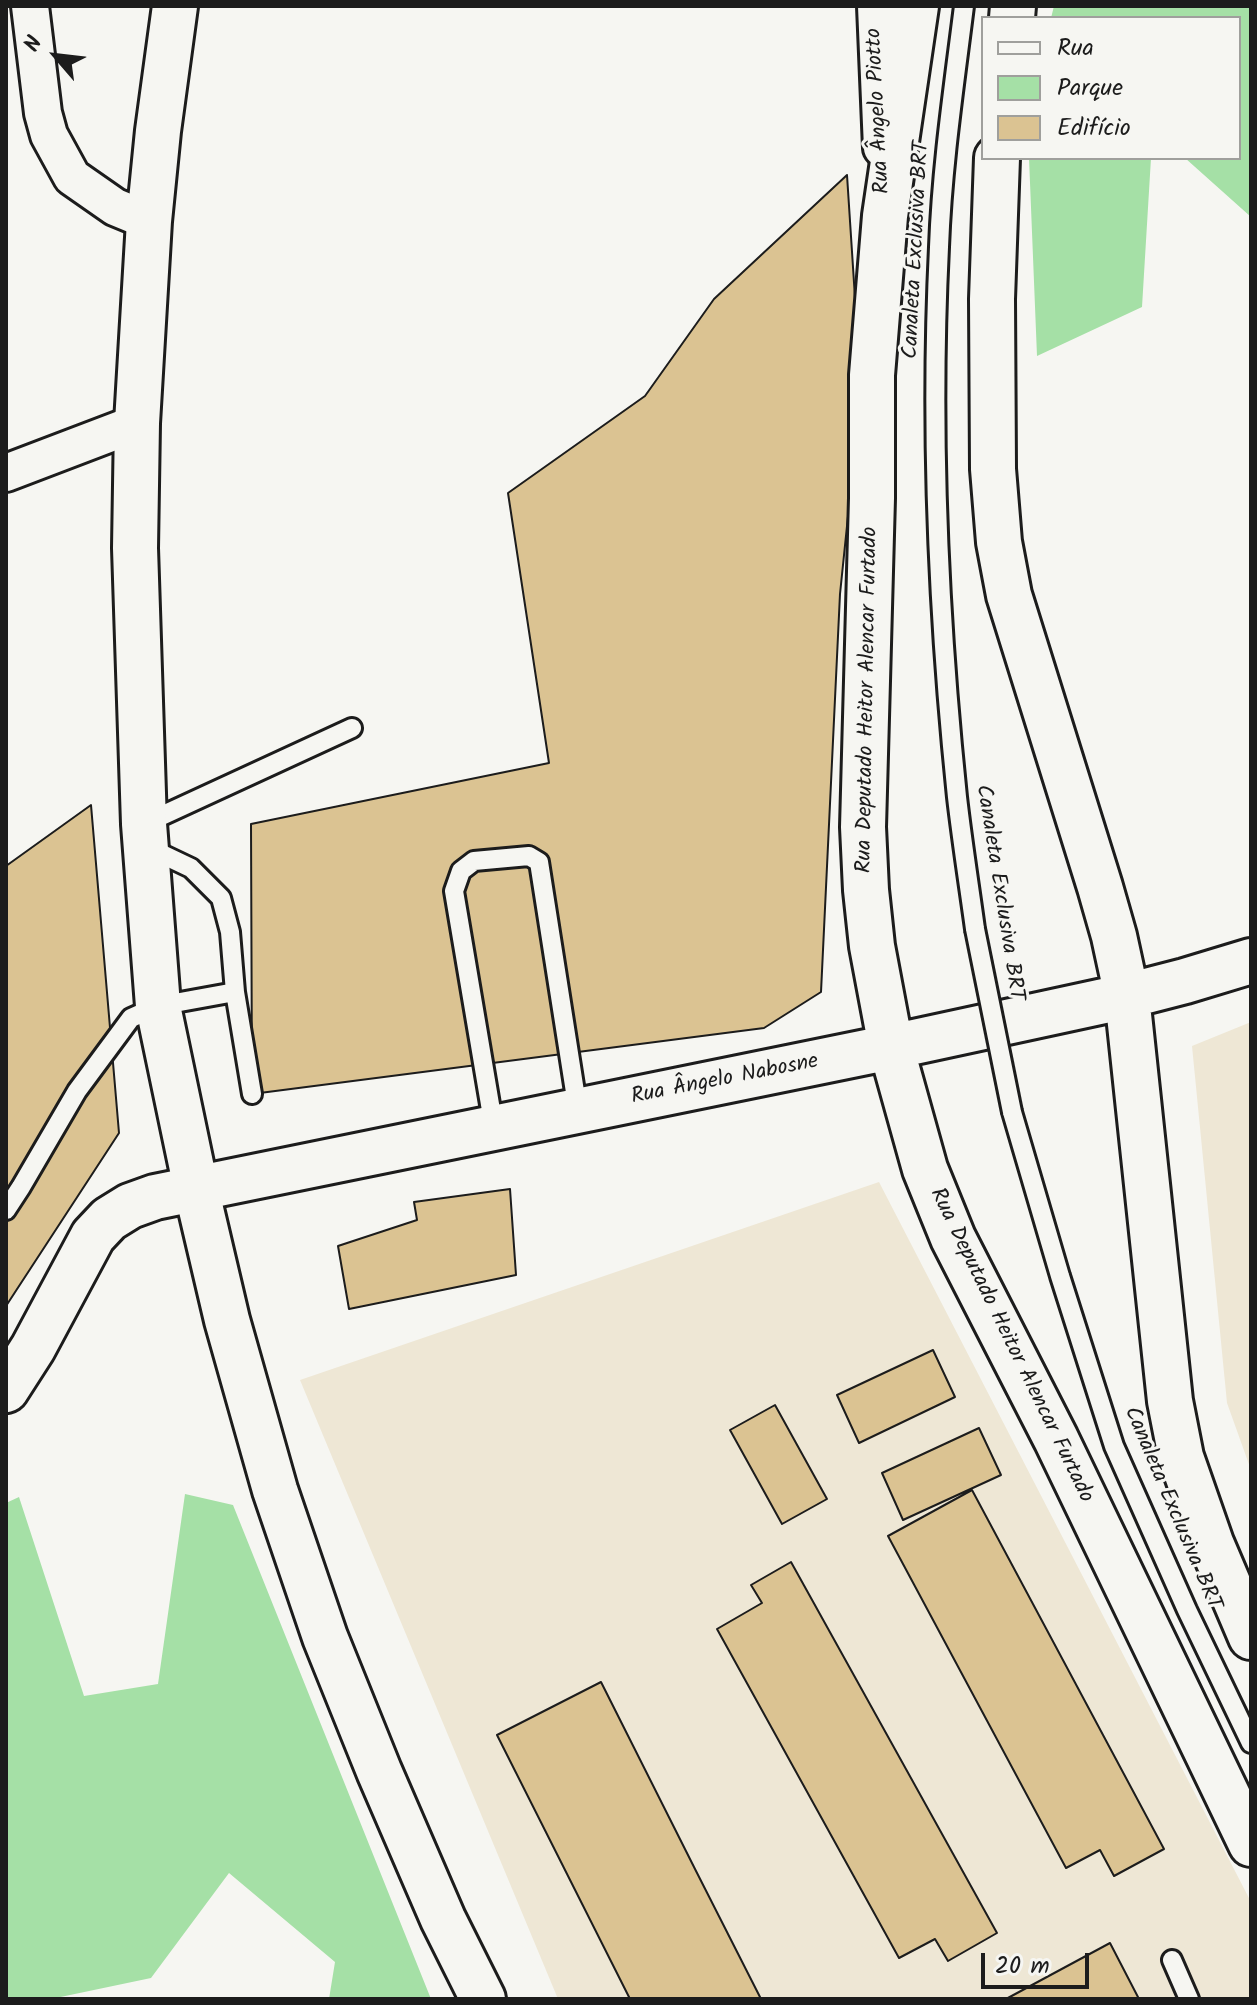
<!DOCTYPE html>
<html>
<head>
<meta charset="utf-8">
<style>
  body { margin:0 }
  #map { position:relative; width:1257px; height:2005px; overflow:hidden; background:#f6f6f2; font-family:Kalam,sans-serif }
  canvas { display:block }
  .frame { position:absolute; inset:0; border:8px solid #1c1c1c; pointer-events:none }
  .legend { position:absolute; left:981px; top:16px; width:260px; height:144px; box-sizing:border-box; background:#f6f6f2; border:2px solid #9f9f9c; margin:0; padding:10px 14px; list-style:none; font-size:24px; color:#1c1c1c }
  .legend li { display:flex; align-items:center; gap:16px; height:40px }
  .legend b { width:40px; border:2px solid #9f9f9c }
  .north { position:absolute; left:16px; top:16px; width:80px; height:80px; -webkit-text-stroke:6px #f6f6f2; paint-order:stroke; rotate:298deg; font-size:22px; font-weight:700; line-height:32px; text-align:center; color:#1c1c1c }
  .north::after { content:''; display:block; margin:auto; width:28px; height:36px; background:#1c1c1c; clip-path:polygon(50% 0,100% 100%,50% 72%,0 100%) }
  .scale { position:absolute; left:981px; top:1953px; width:108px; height:36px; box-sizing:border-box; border:4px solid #1c1c1c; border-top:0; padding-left:10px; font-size:24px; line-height:28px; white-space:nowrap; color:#1c1c1c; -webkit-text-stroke:6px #f6f6f2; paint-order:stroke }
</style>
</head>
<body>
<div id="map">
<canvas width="1257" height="2005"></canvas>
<div class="frame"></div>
<ul class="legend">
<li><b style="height:10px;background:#f6f6f2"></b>Rua</li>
<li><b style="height:22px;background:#a5e0a6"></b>Parque</li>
<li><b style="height:22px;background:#dbc392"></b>Edifício</li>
</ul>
<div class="north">N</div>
<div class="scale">20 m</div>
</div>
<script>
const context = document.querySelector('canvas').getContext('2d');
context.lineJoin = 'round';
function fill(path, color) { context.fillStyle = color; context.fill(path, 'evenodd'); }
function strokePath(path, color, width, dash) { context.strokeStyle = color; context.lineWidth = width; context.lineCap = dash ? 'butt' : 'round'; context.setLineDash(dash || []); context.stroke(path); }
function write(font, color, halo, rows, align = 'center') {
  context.font = font + ' Kalam,sans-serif'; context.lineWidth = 6; context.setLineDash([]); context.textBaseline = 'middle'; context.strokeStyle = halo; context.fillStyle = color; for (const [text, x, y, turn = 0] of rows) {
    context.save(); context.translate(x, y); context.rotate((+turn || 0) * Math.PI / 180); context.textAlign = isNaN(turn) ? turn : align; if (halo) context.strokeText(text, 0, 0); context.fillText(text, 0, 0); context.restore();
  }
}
fill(new Path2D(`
  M 1251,1022 L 1251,1470 L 1227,1403 L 1192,1046 Z
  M 879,1182 L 1251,1902 L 1251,1999 L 558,1999 L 300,1380 Z`), '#eee7d5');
fill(new Path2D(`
  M 1054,6 L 1251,6 L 1251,217 L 1185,158 L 1239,158 L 1239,18 L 1051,18 Z
  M 1029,158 L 1151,158 L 1142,307 L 1037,356 Z
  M 185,1494 L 233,1505 L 431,1999 L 329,1999 L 335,1962 L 229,1873 L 151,1978 L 51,1999 L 6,1999 L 6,1503 L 19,1497 L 84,1696 L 158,1684 Z`), '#a5e0a6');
const building = new Path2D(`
  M 847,175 L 861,390 L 840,594 L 821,992 L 764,1028 L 252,1094 L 251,824 L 549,763 L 508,493 L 645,396 L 714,299 Z
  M 91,805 L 119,1133 L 6,1306 L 6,866 Z
  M 510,1189 L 516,1275 L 349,1309 L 338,1246 L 417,1220 L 414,1202 Z
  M 933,1350 L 955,1397 L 859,1443 L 837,1395 Z
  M 775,1405 L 827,1499 L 782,1524 L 730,1430 Z
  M 979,1428 L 1001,1475 L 903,1520 L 882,1473 Z
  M 972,1490 L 1164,1849 L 1114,1876 L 1100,1850 L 1066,1868 L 888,1536 Z
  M 791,1562 L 997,1933 L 948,1961 L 935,1939 L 899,1958 L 717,1629 L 762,1603 L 751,1585 Z
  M 601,1682 L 695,1869 L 761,1999 L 630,1999 L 497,1735 Z
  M 1110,1943 L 1139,1999 L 1006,1999 Z`);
fill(building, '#dbc392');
strokePath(building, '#1c1c1c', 2);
const lane = new Path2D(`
  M 964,6 C 954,86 942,166 939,247 C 930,430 938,614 957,797 C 962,841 969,885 975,929
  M 146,823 L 352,728
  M 235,992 L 252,1094
  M 1012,1112 L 1060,1276 L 1114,1446 L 1187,1610 L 1251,1743
  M 494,1128 L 454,891 L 461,871 L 474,861 L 529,856 L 539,862 L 578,1111
  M 6,1210 L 21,1187 L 77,1091 L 131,1018 L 158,1006 L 235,992 L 230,932 L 221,898 L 191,868 L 149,848
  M 1172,1960 L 1189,1999`);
const street = new Path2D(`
  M 30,6 L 43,113 L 49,135 L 72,177 L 115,207 L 149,221
  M 876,6 L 882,148
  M 6,473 L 137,423`);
const secondary = new Path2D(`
  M 916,6 L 885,216 L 872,375 L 872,498 L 863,827 L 866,890 L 872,946 L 891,1047 L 925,1169 L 953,1238 L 1056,1439 L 1251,1844
  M 1012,18 L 1013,6
  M 997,158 L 992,299 L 993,469 L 999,542 L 1009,595 L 1100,887 L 1114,936 L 1127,996 L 1170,1401 L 1181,1457 L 1211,1543 L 1251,1637
  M 6,1390 L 33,1348 L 93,1236 L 109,1219 L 130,1206 L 155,1197 L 891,1047 L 1127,996 L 1185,981 L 1251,961`);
const primary = new Path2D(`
  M 175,6 L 158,131 L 149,221 L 137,423 L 135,548 L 144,824 L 158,1006 L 196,1188 L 227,1320 L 275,1490 L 325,1637 L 379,1771 L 443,1919 L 483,1999`);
strokePath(lane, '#1c1c1c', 24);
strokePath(street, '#1c1c1c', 42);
strokePath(secondary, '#1c1c1c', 50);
strokePath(primary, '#1c1c1c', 50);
strokePath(lane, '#f6f6f2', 18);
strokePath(street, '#f6f6f2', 36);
strokePath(secondary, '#f6f6f2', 44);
strokePath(primary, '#f6f6f2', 44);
const laneBridge = new Path2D(`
  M 975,929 L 1012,1112`);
strokePath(laneBridge, '#1c1c1c', 24, []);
strokePath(laneBridge, '#f6f6f2', 18);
write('22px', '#1c1c1c', '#f6f6f2', [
  ["Rua Ângelo Piotto",880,111,-93],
  ["Canaleta Exclusiva BRT",918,250,-87],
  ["Rua Deputado Heitor Alencar Furtado",869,700,-89],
  ["Canaleta Exclusiva BRT",998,893,81],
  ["Rua Ângelo Nabosne",725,1081,-11],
  ["Rua Deputado Heitor Alencar Furtado",1010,1346,64],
  ["Canaleta Exclusiva BRT",1171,1509,67]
]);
</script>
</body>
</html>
